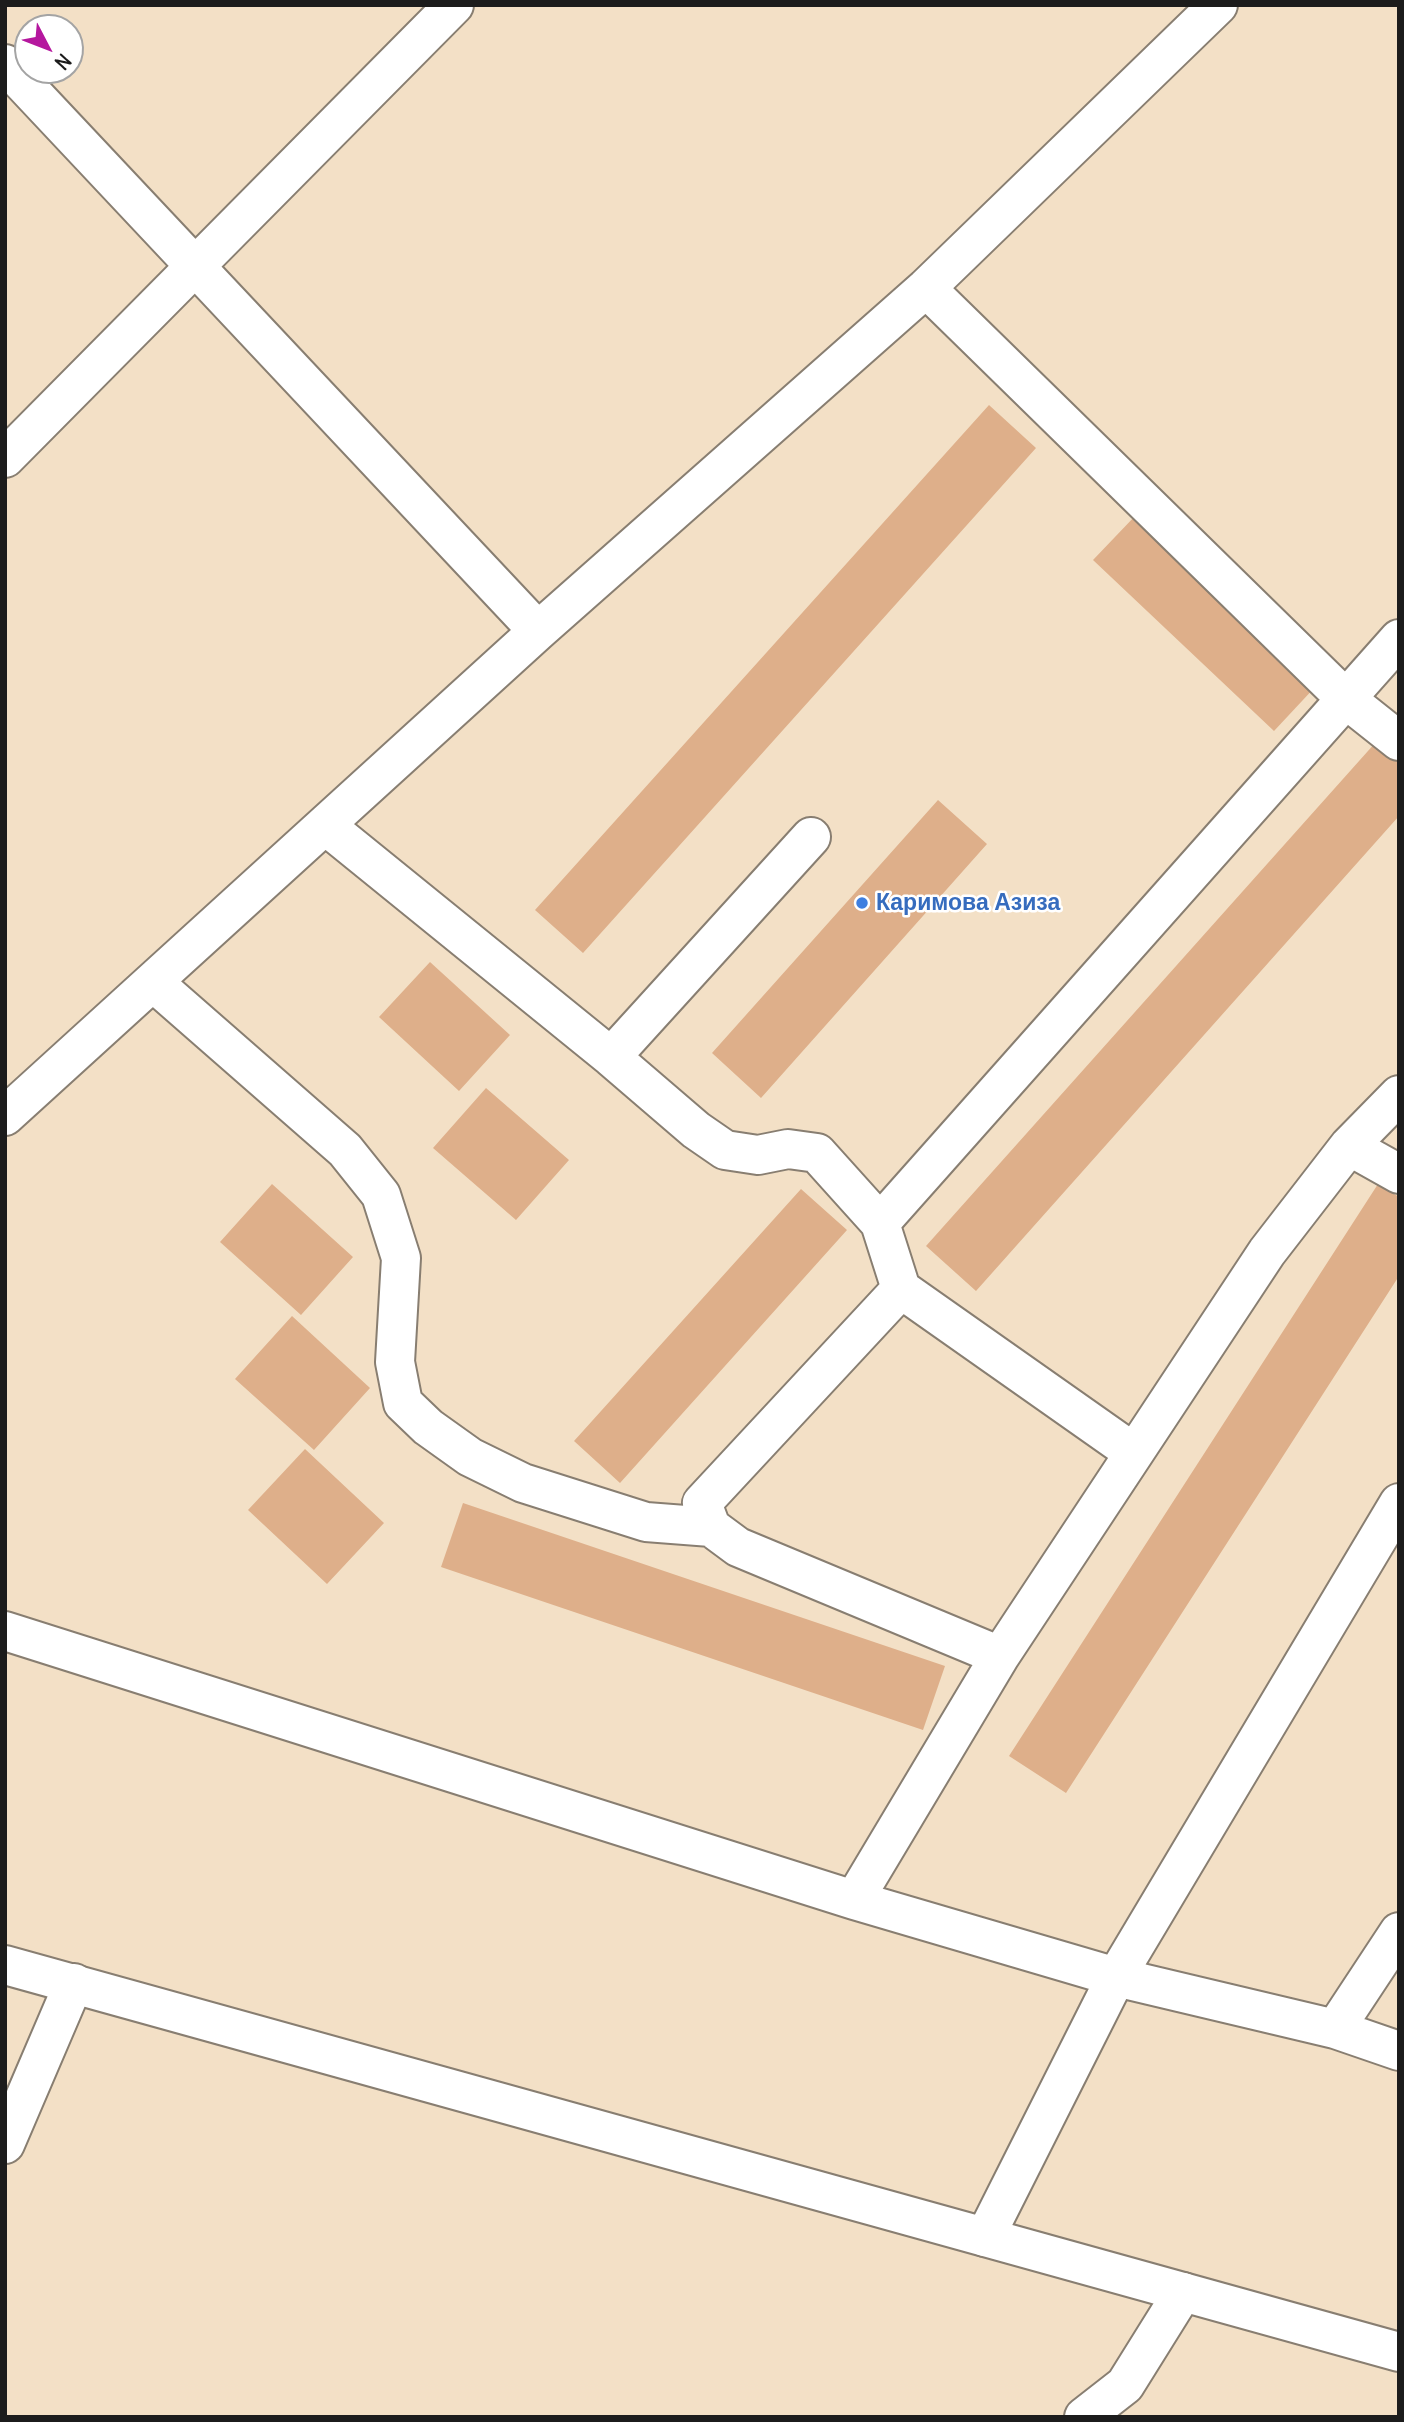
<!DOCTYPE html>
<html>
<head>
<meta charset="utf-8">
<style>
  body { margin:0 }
  #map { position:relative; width:1404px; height:2422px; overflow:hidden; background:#f3e0c6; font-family:Delius,sans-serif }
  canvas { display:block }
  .frame { position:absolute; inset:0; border:7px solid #1c1c1c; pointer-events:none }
  .north { position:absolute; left:14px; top:14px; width:70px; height:70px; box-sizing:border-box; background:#fff; border:2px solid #a4a4a4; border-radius:50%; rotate:132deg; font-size:19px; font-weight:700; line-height:28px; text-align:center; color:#1c1c1c }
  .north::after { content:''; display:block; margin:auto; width:24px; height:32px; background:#b5179e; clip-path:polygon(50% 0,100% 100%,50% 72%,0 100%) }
</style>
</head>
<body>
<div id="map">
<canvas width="1404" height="2422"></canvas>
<div class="frame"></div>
<div class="north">N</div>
</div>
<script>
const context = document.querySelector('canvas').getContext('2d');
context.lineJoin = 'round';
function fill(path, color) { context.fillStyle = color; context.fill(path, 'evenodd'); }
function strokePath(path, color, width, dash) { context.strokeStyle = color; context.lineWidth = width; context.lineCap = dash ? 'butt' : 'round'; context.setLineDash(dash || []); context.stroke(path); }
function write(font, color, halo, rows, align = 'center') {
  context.font = font + ' Delius,sans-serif'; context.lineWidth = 5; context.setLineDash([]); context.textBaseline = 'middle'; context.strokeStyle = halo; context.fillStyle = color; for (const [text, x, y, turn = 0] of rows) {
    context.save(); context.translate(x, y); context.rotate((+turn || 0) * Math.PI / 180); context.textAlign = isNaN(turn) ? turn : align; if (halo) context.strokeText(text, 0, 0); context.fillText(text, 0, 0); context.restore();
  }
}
fill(new Path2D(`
  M 989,405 L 1036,448 L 583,953 L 535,910 Z
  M 1136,515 L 1316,686 L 1274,731 L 1093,560 Z
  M 1376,742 L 1399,762 L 1399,816 L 976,1291 L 926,1246 Z
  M 938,800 L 987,844 L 761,1098 L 712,1053 Z
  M 430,962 L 510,1035 L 459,1091 L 379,1017 Z
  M 486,1088 L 569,1160 L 516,1220 L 433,1148 Z
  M 272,1184 L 353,1257 L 301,1315 L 220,1242 Z
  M 1378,1184 L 1399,1197 L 1399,1276 L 1066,1793 L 1009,1756 Z
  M 801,1189 L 847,1230 L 620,1483 L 574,1441 Z
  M 292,1316 L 370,1388 L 314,1450 L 235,1379 Z
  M 305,1449 L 384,1523 L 327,1584 L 248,1510 Z
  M 463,1503 L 945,1666 L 923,1730 L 441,1567 Z`), '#deaf8a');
const minor = new Path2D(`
  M 5,64 L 538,631
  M 926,288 L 1346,699 L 1399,741
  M 5,458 L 454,5
  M 325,825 L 611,1057 L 696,1130 L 725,1150 L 758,1155 L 788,1149 L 817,1153 L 880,1223
  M 153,982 L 345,1150 L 381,1195 L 401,1258 L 395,1362 L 403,1403 L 428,1427 L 470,1457 L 523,1483 L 646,1522 L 711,1527
  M 611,1057 L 811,837
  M 5,1116 L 538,631 L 926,288 L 1218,5
  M 1349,1146 L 1399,1174
  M 901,1289 L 1134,1453
  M 5,1631 L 854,1900 L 1116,1977 L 1335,2029 L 1399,2051
  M 1000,1656 L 738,1547 L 711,1527 L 702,1503 L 901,1289 L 880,1223 L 1399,639
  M 854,1900 L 1000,1656 L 1267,1252 L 1349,1146 L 1399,1095
  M 1335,2029 L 1399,1932
  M 5,2144 L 74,1983
  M 985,2237 L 1116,1977 L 1399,1503
  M 1084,2417 L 1125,2385 L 1183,2292`);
const major = new Path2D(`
  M 5,1965 L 1399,2352`);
strokePath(minor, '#887e71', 42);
strokePath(major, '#887e71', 42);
strokePath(minor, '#fff', 38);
strokePath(major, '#fff', 38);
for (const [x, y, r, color] of [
  [862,903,7,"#3f7fe0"]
]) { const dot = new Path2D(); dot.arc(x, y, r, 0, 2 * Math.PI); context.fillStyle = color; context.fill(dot); strokePath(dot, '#fff', 2.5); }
write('bold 23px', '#366cbe', '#fff', [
  ["Каримова Азиза",876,903]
], 'left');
</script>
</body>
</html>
